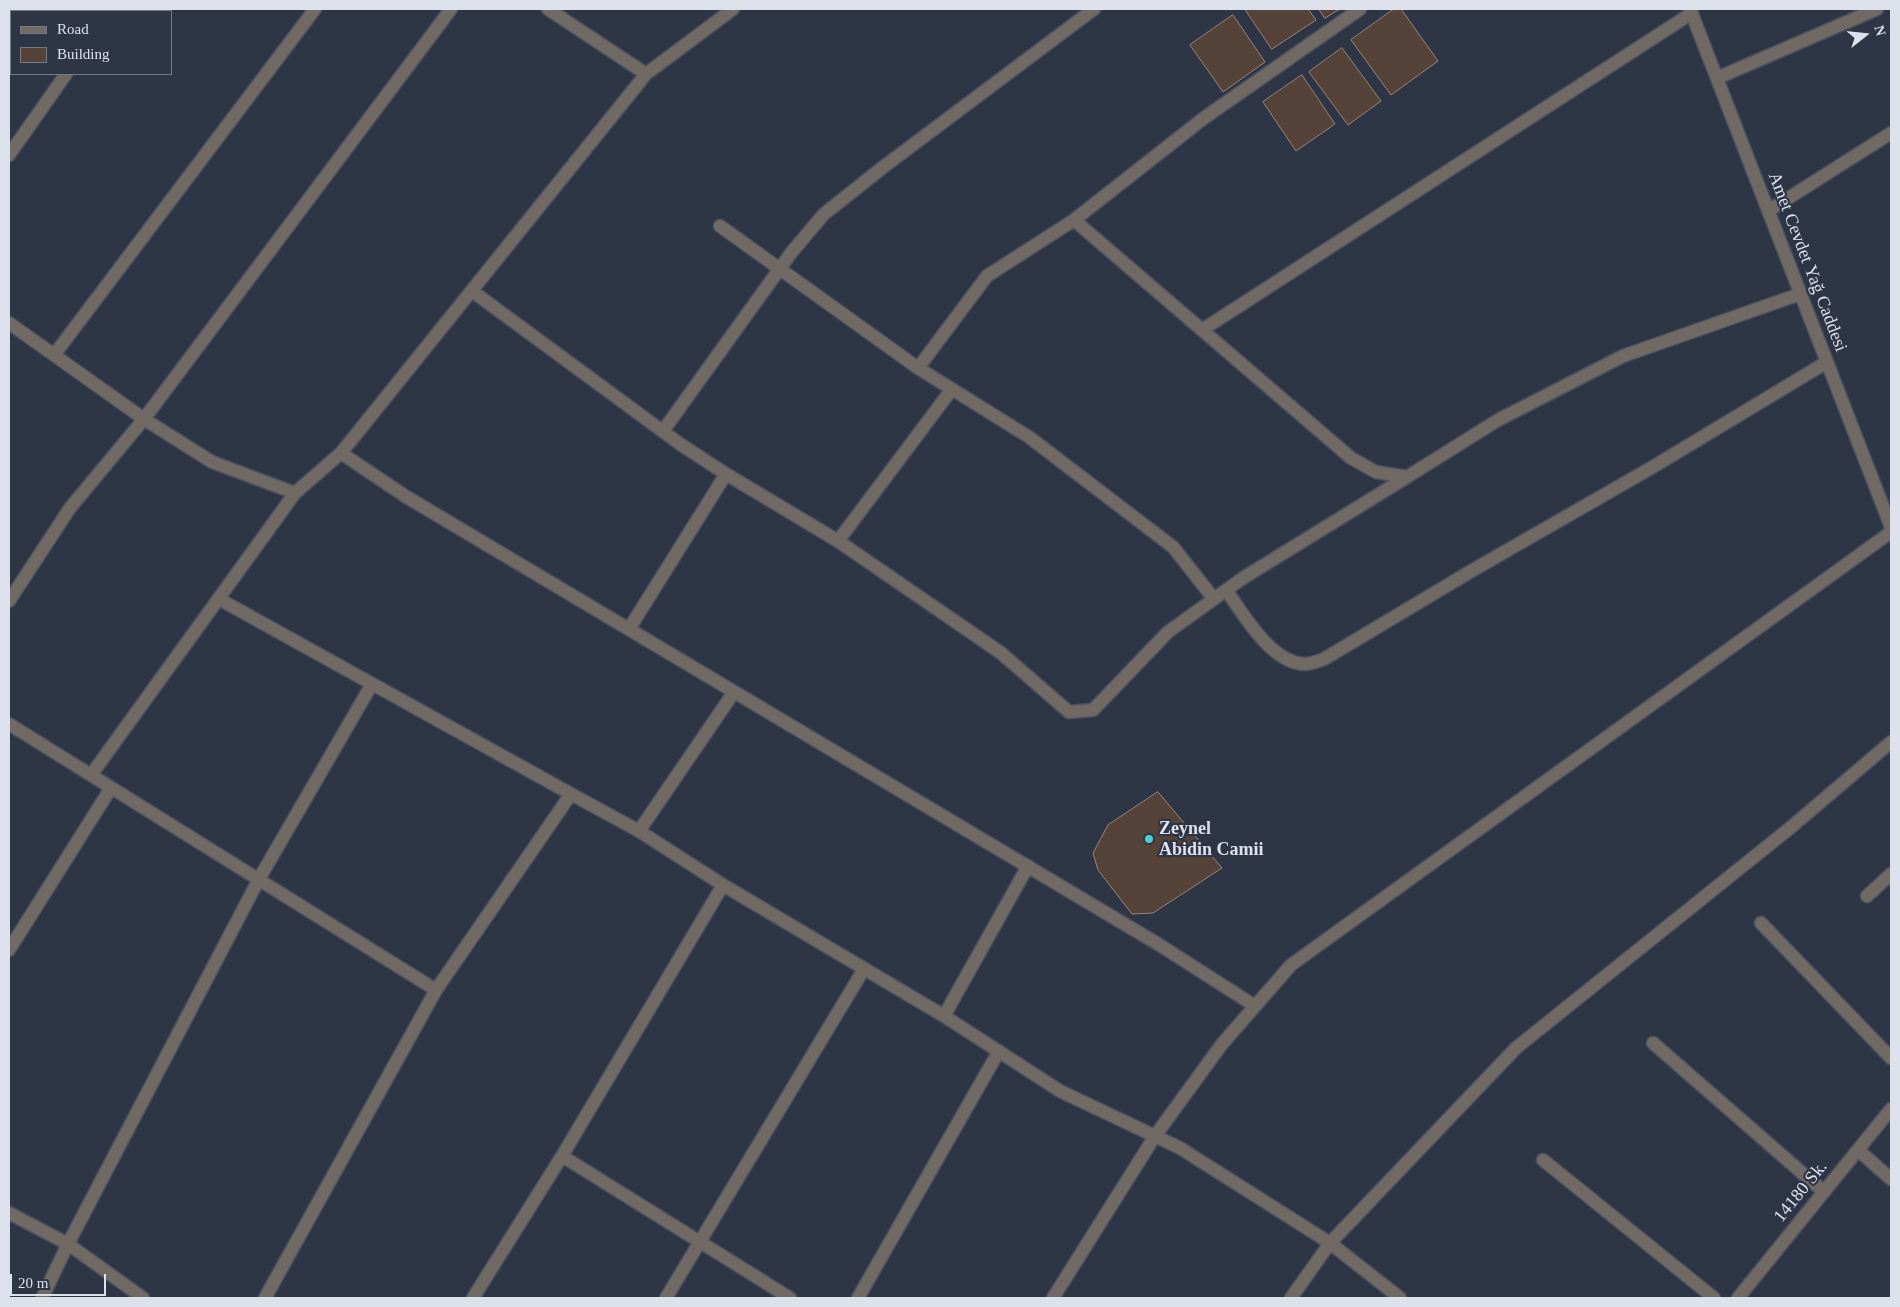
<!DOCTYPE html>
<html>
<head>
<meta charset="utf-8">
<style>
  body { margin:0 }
  #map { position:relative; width:1900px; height:1307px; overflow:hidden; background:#2e3545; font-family:"Times New Roman",serif }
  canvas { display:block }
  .frame { position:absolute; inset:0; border:10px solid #dce1eb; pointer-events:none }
  .legend { position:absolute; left:10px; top:10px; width:162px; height:65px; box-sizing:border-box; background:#2e3545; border:1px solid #747a87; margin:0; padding:6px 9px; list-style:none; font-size:15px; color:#dce1eb }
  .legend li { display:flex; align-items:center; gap:10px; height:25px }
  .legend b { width:25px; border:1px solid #747a87 }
  .north { position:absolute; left:1840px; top:10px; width:50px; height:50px; -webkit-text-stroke:4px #2e3545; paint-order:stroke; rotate:74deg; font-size:14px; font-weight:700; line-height:20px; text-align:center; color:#dce1eb }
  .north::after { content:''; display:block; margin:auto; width:18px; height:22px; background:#dce1eb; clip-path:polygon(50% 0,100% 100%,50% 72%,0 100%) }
  .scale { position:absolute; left:10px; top:1274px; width:96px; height:22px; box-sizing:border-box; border:2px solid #dce1eb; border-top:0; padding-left:6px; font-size:15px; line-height:18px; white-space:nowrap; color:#dce1eb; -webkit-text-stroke:4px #2e3545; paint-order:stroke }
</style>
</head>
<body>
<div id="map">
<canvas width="1900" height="1307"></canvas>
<div class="frame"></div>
<ul class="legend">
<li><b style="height:6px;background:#716a64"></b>Road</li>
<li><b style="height:14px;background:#554339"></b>Building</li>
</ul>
<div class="north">N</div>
<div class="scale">20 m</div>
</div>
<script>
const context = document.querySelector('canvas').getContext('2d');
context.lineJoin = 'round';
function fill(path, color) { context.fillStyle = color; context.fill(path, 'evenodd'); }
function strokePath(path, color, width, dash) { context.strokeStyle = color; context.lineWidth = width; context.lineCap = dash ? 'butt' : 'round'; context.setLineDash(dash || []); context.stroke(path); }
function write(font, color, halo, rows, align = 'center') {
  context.font = font + ' "Times New Roman",serif'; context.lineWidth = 4.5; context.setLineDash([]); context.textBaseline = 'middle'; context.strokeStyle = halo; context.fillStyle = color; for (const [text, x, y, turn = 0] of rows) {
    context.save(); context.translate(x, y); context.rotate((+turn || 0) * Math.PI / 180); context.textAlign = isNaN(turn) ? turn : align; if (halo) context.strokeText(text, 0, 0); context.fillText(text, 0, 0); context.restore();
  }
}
const building = new Path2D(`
  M 1245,9 L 1308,9 L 1316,20 L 1272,49 Z
  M 1319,9 L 1340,9 L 1325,18 Z
  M 1394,9 L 1401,9 L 1438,61 L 1391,95 L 1351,40 Z
  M 1233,15 L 1265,62 L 1223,92 L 1190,45 Z
  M 1342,48 L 1381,101 L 1348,125 L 1309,72 Z
  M 1302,75 L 1335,124 L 1296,151 L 1263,102 Z
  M 1158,792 L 1222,868 L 1153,913 L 1132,914 L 1098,870 L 1093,853 L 1108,825 Z`);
fill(building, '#554339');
strokePath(building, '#998579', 1);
const minor = new Path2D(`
  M 548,9 L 646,74
  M 110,11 L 112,9
  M 1717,78 L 1877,9
  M 9,155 L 66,74
  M 1768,211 L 1891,133
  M 1074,220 L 1351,458 L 1376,472 L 1407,477 L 1498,420 L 1623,356 L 1800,294
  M 720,226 L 918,368 L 1029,437 L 1173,547 L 1214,599
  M 472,291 L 680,444 L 726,474 L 838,541 L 1001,653 L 1069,712 L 1093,710 L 1168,632 L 1243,578 L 1407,477
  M 9,323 L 144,419 L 212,462 L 295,493
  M 1202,330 L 1692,13
  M 54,355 L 315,9
  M 918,368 L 987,276 L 1074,220 L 1204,118 L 1360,9
  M 663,431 L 791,253 L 824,214 L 882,168 L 1094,9
  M 341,453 L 405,496 L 1158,944 L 1255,1006
  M 838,541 L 952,389
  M 1226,590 C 1244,615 1271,663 1305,664 C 1311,664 1318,661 1324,659 L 1473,570 L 1651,468 L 1827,362
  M 219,599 L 571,794
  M 9,601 L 70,508 L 144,419 L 451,9
  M 629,629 L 726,474
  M 9,724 L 436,990
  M 91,775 L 295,493 L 341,453 L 646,74 L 733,9
  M 639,831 L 734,692
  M 1867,896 L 1891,874
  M 1761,923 L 1891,1058
  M 9,950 L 111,788
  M 944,1016 L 1028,866
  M 1653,1043 L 1824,1192
  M 1858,1150 L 1891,1179
  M 562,1156 L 790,1298
  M 1543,1160 L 1714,1298
  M 9,1213 L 68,1244 L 143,1298
  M 42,1298 L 68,1244 L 259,879 L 372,684
  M 265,1298 L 436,990 L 571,794 L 639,831 L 723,885 L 944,1016 L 1060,1091 L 1180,1148 L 1330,1243 L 1400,1298
  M 473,1298 L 562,1156 L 723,885
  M 666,1298 L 864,969
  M 858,1298 L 999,1051
  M 1053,1298 L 1155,1136 L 1222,1044 L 1291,965 L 1891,532
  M 1291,1298 L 1330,1243 L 1516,1048 L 1790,828 L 1891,742
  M 1738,1298 L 1891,1109`);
const tertiary = new Path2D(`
  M 1690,9 L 1891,527`);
strokePath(minor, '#4a5160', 15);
strokePath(tertiary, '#4a5160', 15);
strokePath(minor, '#716a64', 12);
strokePath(tertiary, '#716a64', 12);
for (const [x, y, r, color] of [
  [1149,839,5,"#51ccd4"]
]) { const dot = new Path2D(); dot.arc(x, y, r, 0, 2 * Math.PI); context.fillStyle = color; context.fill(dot); strokePath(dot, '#2e3545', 2); }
write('18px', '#dce1eb', '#2e3545', [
  ["Amet Cevdet Yağ Caddesi",1807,262,69],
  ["14180 Sk.",1801,1192,-51]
]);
write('bold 18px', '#dce1eb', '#2e3545', [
  ["Zeynel",1159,829],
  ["Abidin Camii",1159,850]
], 'left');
</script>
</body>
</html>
